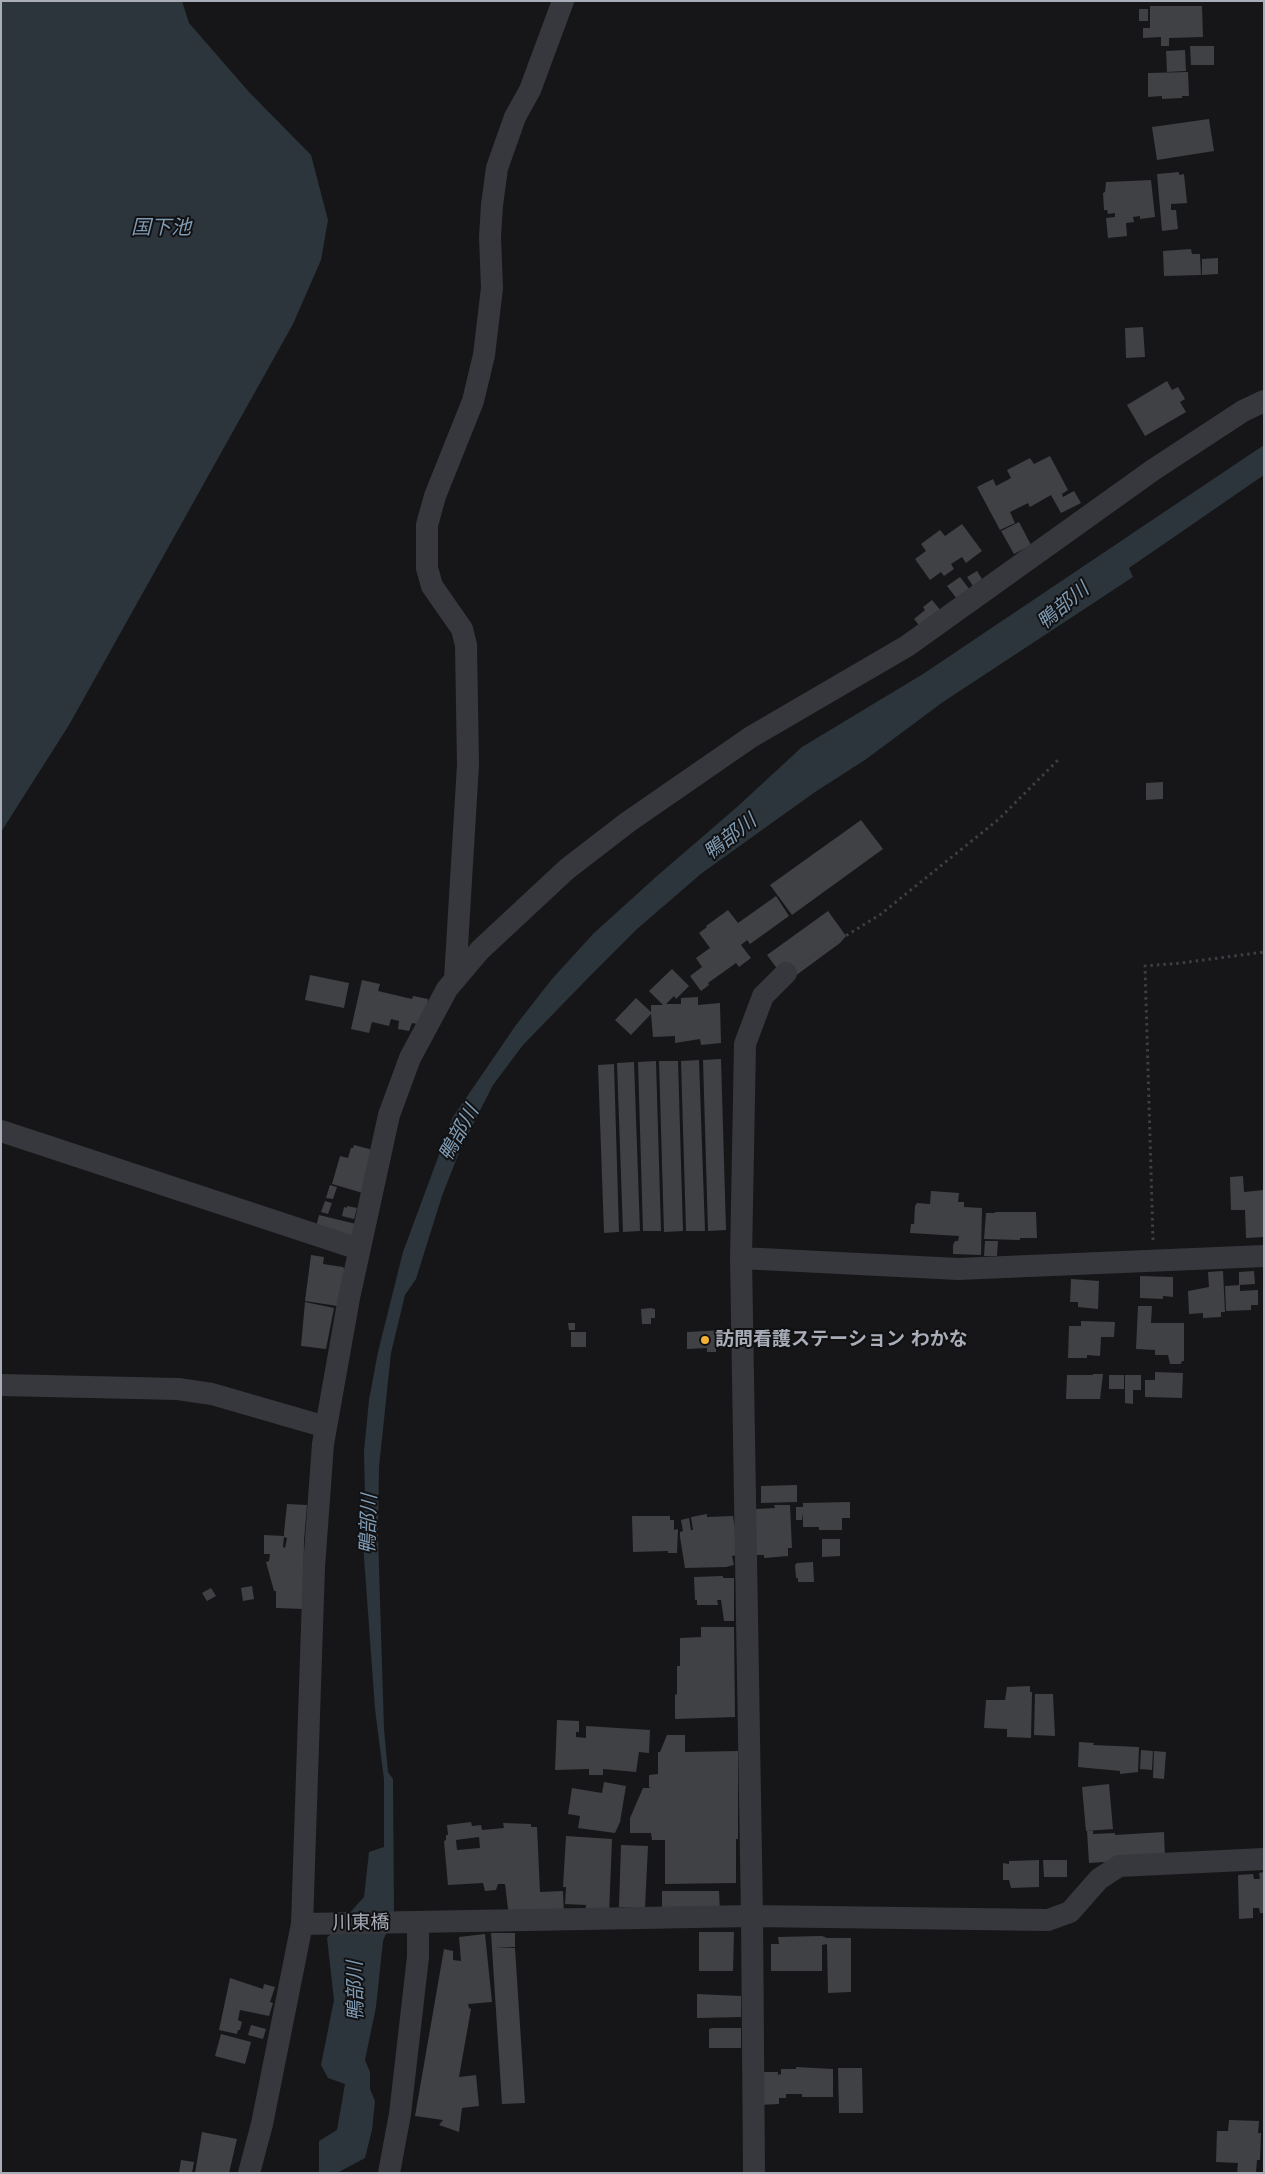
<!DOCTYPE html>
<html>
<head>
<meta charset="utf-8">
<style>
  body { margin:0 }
  #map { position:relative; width:1265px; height:2174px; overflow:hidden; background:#161618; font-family:Jost,sans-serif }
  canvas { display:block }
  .frame { position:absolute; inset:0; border:2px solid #a8adb8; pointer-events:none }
</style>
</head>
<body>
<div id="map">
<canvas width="1265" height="2174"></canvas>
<div class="frame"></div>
</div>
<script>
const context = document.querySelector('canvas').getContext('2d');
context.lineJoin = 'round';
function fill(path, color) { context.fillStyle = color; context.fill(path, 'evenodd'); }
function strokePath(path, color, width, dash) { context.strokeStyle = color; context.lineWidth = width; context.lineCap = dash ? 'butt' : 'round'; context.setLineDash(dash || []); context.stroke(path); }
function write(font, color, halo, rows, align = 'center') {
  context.font = font + ' Jost,"Noto Sans JP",sans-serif'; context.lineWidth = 4; context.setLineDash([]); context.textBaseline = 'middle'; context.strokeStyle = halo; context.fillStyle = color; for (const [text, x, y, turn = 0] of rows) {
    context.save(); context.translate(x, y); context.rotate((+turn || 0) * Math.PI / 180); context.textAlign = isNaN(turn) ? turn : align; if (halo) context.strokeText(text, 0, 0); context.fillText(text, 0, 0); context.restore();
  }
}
fill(new Path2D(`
  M 1,1 L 182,1 L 189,23 L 249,92 L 311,155 L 328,220 L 321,260 L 293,324 L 69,725 L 1,832 Z
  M 1264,445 L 1264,475 L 1129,568 L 1133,577 L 943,702 L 865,760 L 815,792 L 702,873 L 637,929 L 589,977 L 523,1045 L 493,1085 L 460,1150 L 442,1196 L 416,1279 L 405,1295 L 391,1353 L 379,1467 L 378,1536 L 384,1729 L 388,1772 L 393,1779 L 394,1914 L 383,1941 L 376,2007 L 365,2060 L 370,2072 L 370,2089 L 375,2101 L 372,2130 L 365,2158 L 337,2173 L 319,2173 L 319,2141 L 337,2130 L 345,2084 L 328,2078 L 321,2065 L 334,2000 L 327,1938 L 364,1897 L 369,1852 L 384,1847 L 384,1779 L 375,1709 L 363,1543 L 365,1497 L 364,1451 L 369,1400 L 378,1352 L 403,1252 L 453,1117 L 516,1025 L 552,979 L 594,933 L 657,876 L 737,807 L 802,747 L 923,674 Z`), '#2c353c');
fill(new Path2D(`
  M 1150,6 L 1202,6 L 1203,37 L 1169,38 L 1169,46 L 1161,46 L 1161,37 L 1143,38 L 1143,28 L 1150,28 Z
  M 1139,9 L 1148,9 L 1148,21 L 1139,21 Z
  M 1190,46 L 1214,46 L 1214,65 L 1191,65 Z
  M 1185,50 L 1186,71 L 1167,72 L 1166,51 Z
  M 1188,72 L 1189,96 L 1182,96 L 1182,98 L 1162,99 L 1162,96 L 1148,97 L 1148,73 Z
  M 1209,119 L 1214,151 L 1157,160 L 1152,127 Z
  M 1179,172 L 1179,175 L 1184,174 L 1187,203 L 1171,204 L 1171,210 L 1176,210 L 1178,229 L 1162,231 L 1157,174 Z
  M 1151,180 L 1155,217 L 1140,219 L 1140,216 L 1133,217 L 1134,222 L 1126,223 L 1127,236 L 1108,238 L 1106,218 L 1115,217 L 1115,213 L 1108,214 L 1107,210 L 1104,210 L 1103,193 L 1105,192 L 1106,182 Z
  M 1191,249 L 1192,254 L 1200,254 L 1201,275 L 1164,276 L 1163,251 Z
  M 1218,258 L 1218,274 L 1202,275 L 1202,259 Z
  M 1143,327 L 1145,357 L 1126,358 L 1125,328 Z
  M 1167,381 L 1172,390 L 1178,387 L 1185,399 L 1180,402 L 1186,412 L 1145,436 L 1127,405 Z
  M 1050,456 L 1068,490 L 1062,494 L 1063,497 L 1074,491 L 1081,503 L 1061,513 L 1051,495 L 1030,507 L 1028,503 L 1010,512 L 1015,523 L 1000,530 L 977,487 L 993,479 L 996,486 L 1011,478 L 1007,470 L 1030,458 L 1034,464 Z
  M 1019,522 L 1031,545 L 1014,554 L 1001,531 Z
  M 962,524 L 982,551 L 966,563 L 962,557 L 951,564 L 954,569 L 944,576 L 941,572 L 930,580 L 915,559 L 926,551 L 921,544 L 940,530 L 945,536 Z
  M 977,571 L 982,579 L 973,586 L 967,577 Z
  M 960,577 L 970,590 L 957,599 L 947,586 Z
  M 932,600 L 942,612 L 922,629 L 914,619 L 925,610 L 923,607 Z
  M 1163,782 L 1163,799 L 1146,800 L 1146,783 Z
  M 861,820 L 883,849 L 792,915 L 770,885 Z
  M 776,896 L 789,916 L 750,944 L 747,940 L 741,945 L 751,958 L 739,967 L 736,963 L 708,983 L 709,985 L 701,991 L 690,976 L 702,967 L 696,958 L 710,948 L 699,933 L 707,927 L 706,926 L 728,910 L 738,923 Z
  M 828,911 L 846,936 L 840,943 L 787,982 L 767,955 Z
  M 672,969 L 689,986 L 676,999 L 674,996 L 666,1004 L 681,1004 L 681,998 L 698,997 L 698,1005 L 720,1003 L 721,1043 L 701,1045 L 700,1039 L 675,1043 L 675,1036 L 653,1037 L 651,1014 L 631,1035 L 615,1020 L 636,998 L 651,1012 L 651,1005 L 663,1005 L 649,991 Z
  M 310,975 L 349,983 L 344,1008 L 305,1000 Z
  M 362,980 L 380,984 L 378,991 L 412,999 L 413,996 L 428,999 L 423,1025 L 412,1023 L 409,1031 L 398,1029 L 399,1021 L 391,1019 L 389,1026 L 372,1022 L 369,1033 L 351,1029 Z
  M 721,1059 L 726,1230 L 708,1231 L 703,1060 Z
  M 699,1060 L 705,1231 L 686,1231 L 681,1061 Z
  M 656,1061 L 661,1231 L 643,1231 L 638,1062 Z
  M 659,1061 L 678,1061 L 683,1231 L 664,1232 Z
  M 634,1062 L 640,1231 L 623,1232 L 617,1063 Z
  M 614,1064 L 619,1232 L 604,1233 L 598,1065 Z
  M 354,1145 L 373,1150 L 363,1193 L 332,1184 L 340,1156 L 348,1158 L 351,1148 L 353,1148 Z
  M 1243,1176 L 1244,1192 L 1264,1190 L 1264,1237 L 1246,1238 L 1245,1210 L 1231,1210 L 1230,1177 Z
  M 330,1185 L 337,1187 L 333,1199 L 326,1198 Z
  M 931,1191 L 959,1193 L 958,1202 L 964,1202 L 964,1207 L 982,1208 L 981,1255 L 953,1254 L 953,1245 L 955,1241 L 958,1241 L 959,1236 L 910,1233 L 911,1224 L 914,1224 L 915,1206 L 917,1203 L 930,1204 Z
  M 325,1201 L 332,1203 L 328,1214 L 321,1212 Z
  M 347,1206 L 357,1208 L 354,1219 L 342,1216 L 344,1207 L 347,1208 Z
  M 995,1212 L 1036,1212 L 1037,1238 L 1020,1238 L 1020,1240 L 984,1239 L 986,1213 L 995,1213 Z
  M 319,1215 L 356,1224 L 352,1240 L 315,1231 Z
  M 985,1241 L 998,1241 L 997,1256 L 984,1256 Z
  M 311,1255 L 324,1257 L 323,1264 L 343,1267 L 345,1270 L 337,1306 L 305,1301 Z
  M 1223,1271 L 1225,1312 L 1221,1312 L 1221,1317 L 1203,1318 L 1203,1313 L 1189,1314 L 1188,1291 L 1209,1287 L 1208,1272 Z
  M 1254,1271 L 1255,1284 L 1239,1285 L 1239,1272 Z
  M 1140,1276 L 1173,1277 L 1173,1297 L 1163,1296 L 1163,1299 L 1140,1298 Z
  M 1071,1279 L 1099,1281 L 1098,1309 L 1078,1307 L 1078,1302 L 1070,1302 Z
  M 1240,1285 L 1240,1291 L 1258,1290 L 1258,1305 L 1251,1305 L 1251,1310 L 1226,1311 L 1225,1286 Z
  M 305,1302 L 334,1308 L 326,1349 L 301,1346 Z
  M 1138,1306 L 1152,1306 L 1151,1323 L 1184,1323 L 1184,1361 L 1182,1361 L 1181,1364 L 1170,1364 L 1168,1355 L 1155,1355 L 1155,1350 L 1136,1349 Z
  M 651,1308 L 655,1309 L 655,1318 L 651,1318 L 651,1324 L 642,1324 L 641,1309 Z
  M 1081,1321 L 1115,1322 L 1114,1337 L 1101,1337 L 1100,1356 L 1087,1355 L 1087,1358 L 1068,1358 L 1069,1326 L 1081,1326 Z
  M 568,1323 L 575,1323 L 575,1330 L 569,1330 Z
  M 724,1330 L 724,1348 L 716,1348 L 716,1352 L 707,1352 L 707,1348 L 687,1349 L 687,1332 Z
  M 571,1332 L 586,1332 L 586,1347 L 571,1347 Z
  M 1155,1372 L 1183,1373 L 1182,1398 L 1145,1397 L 1145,1380 L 1155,1380 Z
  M 1093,1374 L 1103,1374 L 1100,1399 L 1066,1399 L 1067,1375 L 1093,1375 Z
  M 1109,1375 L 1124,1375 L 1124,1389 L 1109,1389 Z
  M 1125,1375 L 1141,1375 L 1141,1390 L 1133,1390 L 1133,1404 L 1125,1403 Z
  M 797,1485 L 797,1502 L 761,1503 L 761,1486 Z
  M 850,1502 L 850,1518 L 842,1518 L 842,1530 L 819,1530 L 819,1527 L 803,1527 L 803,1513 L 802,1520 L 796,1520 L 796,1507 L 803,1507 L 803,1503 Z
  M 287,1504 L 307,1505 L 304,1541 L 303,1609 L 276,1608 L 276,1591 L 274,1591 L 266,1562 L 269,1561 L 270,1554 L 264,1554 L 264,1535 L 284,1536 L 283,1547 L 285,1548 L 287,1538 L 284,1537 L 284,1533 Z
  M 774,1505 L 790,1505 L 792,1548 L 788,1548 L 788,1556 L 764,1558 L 764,1555 L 753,1555 L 756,1509 L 775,1508 Z
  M 707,1514 L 707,1517 L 733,1516 L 739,1555 L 732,1556 L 734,1565 L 726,1567 L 685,1568 L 680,1537 L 680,1532 L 683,1531 L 681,1520 L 689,1518 L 691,1530 L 693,1530 L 691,1517 Z
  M 632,1516 L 670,1516 L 670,1520 L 674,1520 L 674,1530 L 678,1529 L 677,1553 L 668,1553 L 668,1551 L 633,1552 Z
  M 822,1539 L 840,1539 L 840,1556 L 822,1557 Z
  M 813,1562 L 814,1582 L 798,1582 L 798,1578 L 796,1578 L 795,1565 L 797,1563 Z
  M 723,1576 L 723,1578 L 734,1578 L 734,1621 L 724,1621 L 721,1600 L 717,1600 L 718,1605 L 697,1605 L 697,1600 L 695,1600 L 694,1577 Z
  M 252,1586 L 254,1599 L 243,1601 L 241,1588 Z
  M 211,1588 L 216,1596 L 207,1601 L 202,1593 Z
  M 701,1627 L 734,1627 L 735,1717 L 675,1719 L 675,1694 L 677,1695 L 677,1666 L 680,1666 L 680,1638 L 701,1637 Z
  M 1030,1686 L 1030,1692 L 1032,1692 L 1031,1738 L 1007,1737 L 1007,1729 L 984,1728 L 986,1700 L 1005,1700 L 1007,1687 Z
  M 1035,1694 L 1053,1694 L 1055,1736 L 1034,1735 Z
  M 557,1720 L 579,1721 L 579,1732 L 576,1732 L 576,1737 L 586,1738 L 586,1726 L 650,1730 L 649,1753 L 639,1752 L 636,1772 L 603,1769 L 603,1775 L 589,1775 L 589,1769 L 555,1770 Z
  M 667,1735 L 685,1735 L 685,1752 L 738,1751 L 738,1839 L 736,1839 L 736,1883 L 665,1884 L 665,1840 L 652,1840 L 651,1833 L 630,1833 L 630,1818 L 643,1788 L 651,1788 L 649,1787 L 649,1775 L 658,1774 L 658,1752 L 660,1752 Z
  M 1079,1742 L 1094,1743 L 1093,1745 L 1139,1747 L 1138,1772 L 1120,1774 L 1120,1771 L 1078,1767 Z
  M 1141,1750 L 1153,1751 L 1152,1770 L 1140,1769 Z
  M 1154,1751 L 1166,1752 L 1164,1779 L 1153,1778 Z
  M 604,1782 L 626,1786 L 620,1822 L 615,1833 L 578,1828 L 580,1816 L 568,1814 L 572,1788 L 602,1793 Z
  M 1109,1784 L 1113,1829 L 1086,1831 L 1082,1787 Z
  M 471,1822 L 472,1826 L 481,1825 L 482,1830 L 504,1828 L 503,1823 L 531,1824 L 531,1827 L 537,1827 L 540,1892 L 563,1891 L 564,1915 L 509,1917 L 505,1884 L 498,1884 L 496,1890 L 485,1891 L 483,1883 L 448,1885 L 444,1841 L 446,1840 L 446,1835 L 448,1835 L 447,1825 ZM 479,1837 L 480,1848 L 457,1850 L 456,1840 Z
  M 1087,1831 L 1093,1831 L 1093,1834 L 1115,1833 L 1115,1835 L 1164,1832 L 1165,1858 L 1089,1863 Z
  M 566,1836 L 612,1839 L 609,1915 L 585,1915 L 586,1905 L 565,1904 L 566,1887 L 563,1887 Z
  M 621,1845 L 648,1846 L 645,1908 L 619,1907 Z
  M 1039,1860 L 1039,1887 L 1011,1888 L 1009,1880 L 1003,1880 L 1003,1863 L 1009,1864 L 1009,1861 Z
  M 1043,1860 L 1067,1860 L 1067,1877 L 1044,1877 Z
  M 1264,1872 L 1264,1913 L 1260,1913 L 1259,1908 L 1253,1908 L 1253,1918 L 1239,1919 L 1238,1875 L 1253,1874 L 1254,1879 L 1260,1879 L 1259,1873 Z
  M 662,1891 L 719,1891 L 720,1913 L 662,1913 Z
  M 699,1932 L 734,1932 L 733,1971 L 699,1971 Z
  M 491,1933 L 515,1933 L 515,1947 L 495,1948 L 515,1948 L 525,2103 L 502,2104 Z
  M 485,1934 L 492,2002 L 468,2004 L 469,2008 L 471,2009 L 459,2077 L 476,2075 L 479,2106 L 462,2108 L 459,2132 L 439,2125 L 443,2120 L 415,2116 L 444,1949 L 453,1951 L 453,1960 L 461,1961 L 459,1937 Z
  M 822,1936 L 827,1938 L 851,1938 L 851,1992 L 828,1993 L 827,1944 L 822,1945 L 822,1971 L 771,1971 L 771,1944 L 779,1944 L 778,1937 Z
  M 230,1978 L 263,1989 L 264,1984 L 275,1987 L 270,2002 L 273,2003 L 269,2016 L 240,2010 L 238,2020 L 242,2022 L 240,2030 L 238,2030 L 237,2034 L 219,2030 Z
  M 697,1994 L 741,1996 L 741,2017 L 697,2018 Z
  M 251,2025 L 266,2029 L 263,2039 L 248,2035 Z
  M 713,2028 L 741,2028 L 741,2048 L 709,2048 L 709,2029 Z
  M 221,2034 L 251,2042 L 245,2064 L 215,2056 Z
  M 796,2067 L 833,2069 L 833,2097 L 802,2097 L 802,2094 L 786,2094 L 786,2098 L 779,2098 L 779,2104 L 759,2105 L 759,2072 L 778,2072 L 778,2075 L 781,2074 L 781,2069 L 796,2069 Z
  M 838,2068 L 862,2068 L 863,2113 L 839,2113 Z
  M 1229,2120 L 1259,2121 L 1258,2133 L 1261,2133 L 1260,2160 L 1257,2160 L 1256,2173 L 1237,2173 L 1238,2163 L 1216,2162 L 1217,2131 L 1228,2131 Z
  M 202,2132 L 237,2139 L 229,2173 L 195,2173 Z
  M 181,2160 L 194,2162 L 192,2173 L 179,2173 Z`), '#404145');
strokePath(new Path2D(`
  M 802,963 L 881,914 L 999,819 L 1059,759
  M 1153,1240 L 1145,966 L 1181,963 L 1264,952`), '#3d3f44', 3, [2.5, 4]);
strokePath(new Path2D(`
  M 455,979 L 468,765 L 466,645 L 462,629 L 432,586 L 427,568 L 427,525 L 435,496 L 473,401 L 484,355 L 492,288 L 490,237 L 492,205 L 497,168 L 515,117 L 530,90 L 563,1
  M 1,1131 L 359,1249
  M 741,1258 L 745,1044 L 763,996 L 786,973
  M 1,1385 L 178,1389 L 212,1394 L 326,1427
  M 302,1924 L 752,1916 L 1048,1920 L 1070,1912 L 1099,1879 L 1119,1866 L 1264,1859
  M 249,2173 L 262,2124 L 302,1924 L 314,1567 L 323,1444 L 349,1298 L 389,1115 L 410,1058 L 447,989 L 480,950 L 567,869 L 628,822 L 751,737 L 907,646 L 1153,470 L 1243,411 L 1264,401
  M 389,2173 L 400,2114 L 418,1957 L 418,1923
  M 754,2173 L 752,1916 L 741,1258 L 958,1269 L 1264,1256`), '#37383d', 22);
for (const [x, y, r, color] of [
  [705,1340,5,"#f2b134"]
]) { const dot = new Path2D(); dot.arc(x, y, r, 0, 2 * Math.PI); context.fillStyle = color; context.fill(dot); strokePath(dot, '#111113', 2); }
write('bold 19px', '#a8adb8', '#111113', [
  ["訪問看護ステーション わかな",715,1340]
], 'left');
write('19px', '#a8adb8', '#111113', [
  ["川東橋",361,1924,-1]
]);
write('italic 20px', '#7f9bb3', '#111113', [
  ["国下池",161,229],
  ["鴨部川",1064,607,-40],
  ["鴨部川",731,838,-38],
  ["鴨部川",460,1134,-61],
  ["鴨部川",370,1524,-88],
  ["鴨部川",357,1991,-91]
]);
</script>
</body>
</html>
